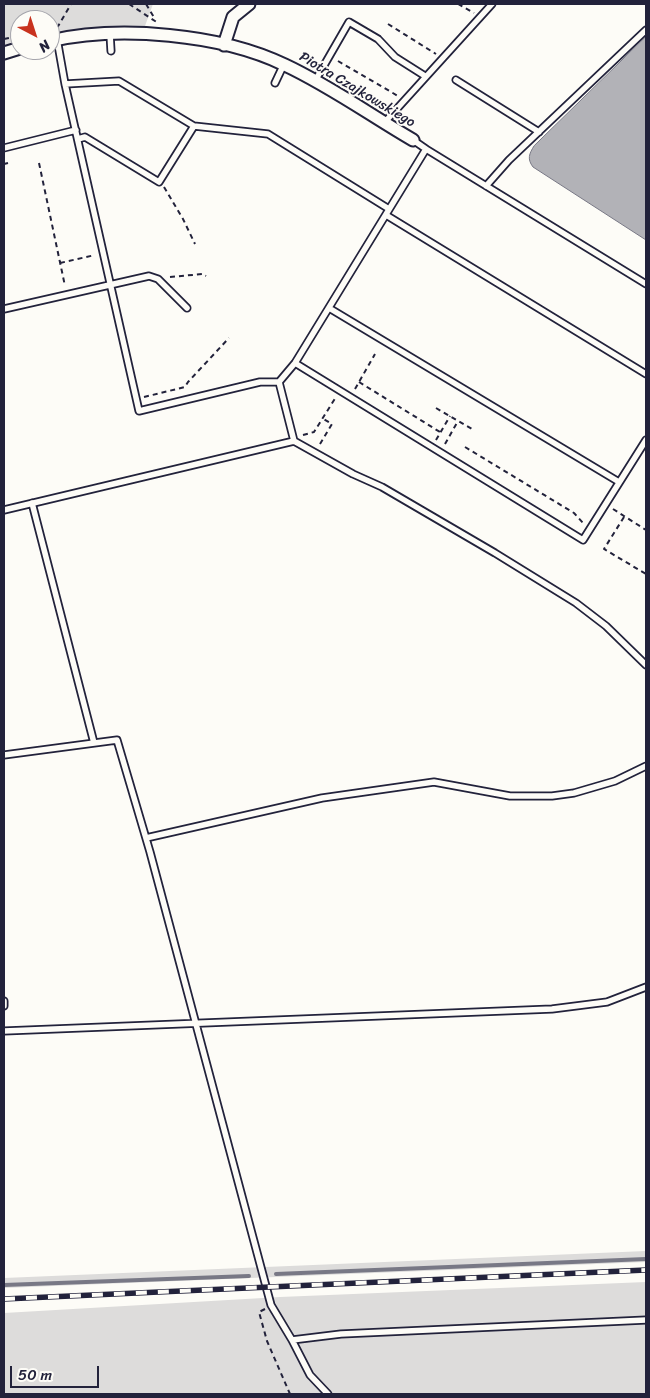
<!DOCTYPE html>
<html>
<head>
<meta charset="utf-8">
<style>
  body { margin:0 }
  #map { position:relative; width:650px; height:1398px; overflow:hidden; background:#fdfcf7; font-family:Sriracha,sans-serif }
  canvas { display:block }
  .frame { position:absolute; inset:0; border:5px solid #22223b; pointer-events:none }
  .north { position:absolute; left:10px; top:10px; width:50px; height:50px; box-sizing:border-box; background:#fdfcf7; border:1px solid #a5a5ac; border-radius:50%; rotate:140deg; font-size:14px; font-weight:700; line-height:20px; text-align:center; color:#22223b }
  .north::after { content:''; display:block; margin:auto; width:18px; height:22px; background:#c8321e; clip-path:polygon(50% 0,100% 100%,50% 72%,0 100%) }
  .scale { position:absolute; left:10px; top:1366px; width:89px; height:22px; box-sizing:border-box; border:2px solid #22223b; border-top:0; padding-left:6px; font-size:15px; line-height:18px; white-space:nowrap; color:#22223b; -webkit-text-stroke:4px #fdfcf7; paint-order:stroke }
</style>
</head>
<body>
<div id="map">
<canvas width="650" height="1398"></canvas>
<div class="frame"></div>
<div class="north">N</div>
<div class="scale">50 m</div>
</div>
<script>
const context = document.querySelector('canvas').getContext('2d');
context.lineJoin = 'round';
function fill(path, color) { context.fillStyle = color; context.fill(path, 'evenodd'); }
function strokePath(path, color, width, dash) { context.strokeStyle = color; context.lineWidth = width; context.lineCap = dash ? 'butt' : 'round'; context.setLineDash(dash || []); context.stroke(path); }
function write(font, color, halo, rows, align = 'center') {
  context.font = font + ' Sriracha,sans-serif'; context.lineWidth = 4; context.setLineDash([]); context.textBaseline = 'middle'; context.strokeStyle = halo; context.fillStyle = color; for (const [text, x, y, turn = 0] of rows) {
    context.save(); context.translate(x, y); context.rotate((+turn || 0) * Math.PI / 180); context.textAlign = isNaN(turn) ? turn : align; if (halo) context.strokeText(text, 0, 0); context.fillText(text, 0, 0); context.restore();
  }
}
fill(new Path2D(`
  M 4,4 L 153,4 L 145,26 L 89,29 L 50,35 L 50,20 L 20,20 L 20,42 L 4,48 Z
  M 646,1251 L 646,1262 L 4,1288 L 4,1278 Z
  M 646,1282 L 646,1394 L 4,1394 L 4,1313 L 280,1297 Z`), '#dddcdb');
const water = new Path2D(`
  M 646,37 L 646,240 L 533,167 C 527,159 529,154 534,146 Z`);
fill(water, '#b2b2b7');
strokePath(water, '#787885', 1);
strokePath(new Path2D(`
  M 276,1274 L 646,1259
  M 4,1285 L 249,1276`), '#787885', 4);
const lane = new Path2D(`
  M 110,34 L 111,51
  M 57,39 L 65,84 L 139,411 L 260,382 L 279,382
  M 456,80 L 539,132
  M 315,81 L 349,22 L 378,39 L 395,57 L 425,76
  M 275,83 L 284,64
  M 65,84 L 119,81 L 194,126 L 268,134 L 389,209
  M 384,123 L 492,4
  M 78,139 L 85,137 L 159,182 L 194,126
  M 4,148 L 76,130
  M 426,149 L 646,284
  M 486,186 L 509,160 L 646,30
  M 386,215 L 646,374
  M 329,308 L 619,482
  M 4,309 L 149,276 L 158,279 L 187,308
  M 295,363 L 583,540 L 646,440
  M 294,441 L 353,474 L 382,487 L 495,553 L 576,603 L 606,626 L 646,665
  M 32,503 L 94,743
  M 4,510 L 294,441 L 279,382 L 295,363 L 426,149 L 413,140
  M 4,755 L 117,740 L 150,852 L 271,1305 L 292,1340 L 310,1375 L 328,1394
  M 146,838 L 322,798 L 434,782 L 510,796 L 552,796 L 574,793 L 615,781 L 646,766
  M 4,1001 L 4,1006
  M 4,1031 L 552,1009 L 607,1002 L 646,987
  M 292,1340 L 341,1334 L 646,1320`);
const street = new Path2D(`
  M 50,41 C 119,25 221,34 285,65 C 330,86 370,115 413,140
  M 224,45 L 233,17 L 249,4
  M 4,53 L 20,48`);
strokePath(lane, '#22223b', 9);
strokePath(street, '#22223b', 15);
strokePath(new Path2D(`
  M 129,4 L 158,23
  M 146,4 L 155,19
  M 458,4 L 474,13
  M 388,24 L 436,54
  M 57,28 L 71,4
  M 4,39 L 14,37
  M 338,61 L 398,96
  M 4,122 L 4,124
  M 39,163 L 65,286
  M 4,164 L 8,163
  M 164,187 L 183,219 L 195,244
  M 60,263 L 95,255
  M 170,277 L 203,274 L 206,276
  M 359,382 L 440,432
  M 355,389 L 375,354
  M 144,397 L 185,387 L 188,382 L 229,338
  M 436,408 L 472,429
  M 303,435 L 314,432 L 336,397
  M 436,440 L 450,416
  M 320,444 L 332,424 L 322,418
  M 445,444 L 458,421
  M 465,447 L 574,513 L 584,524
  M 613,509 L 646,530
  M 624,517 L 604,549 L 646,574
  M 265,1309 L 259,1312 L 267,1341 L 290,1394`), '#22223b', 2, [5, 4]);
strokePath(lane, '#fdfcf7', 5.5);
strokePath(street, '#fdfcf7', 11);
const rail = new Path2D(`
  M 4,1299 L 646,1270`);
strokePath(rail, '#22223b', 5.5);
strokePath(rail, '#fdfcf7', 4, [11]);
write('14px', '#22223b', '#fdfcf7', [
  ["Piotra Czajkowskiego",357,90,31]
]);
</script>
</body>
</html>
